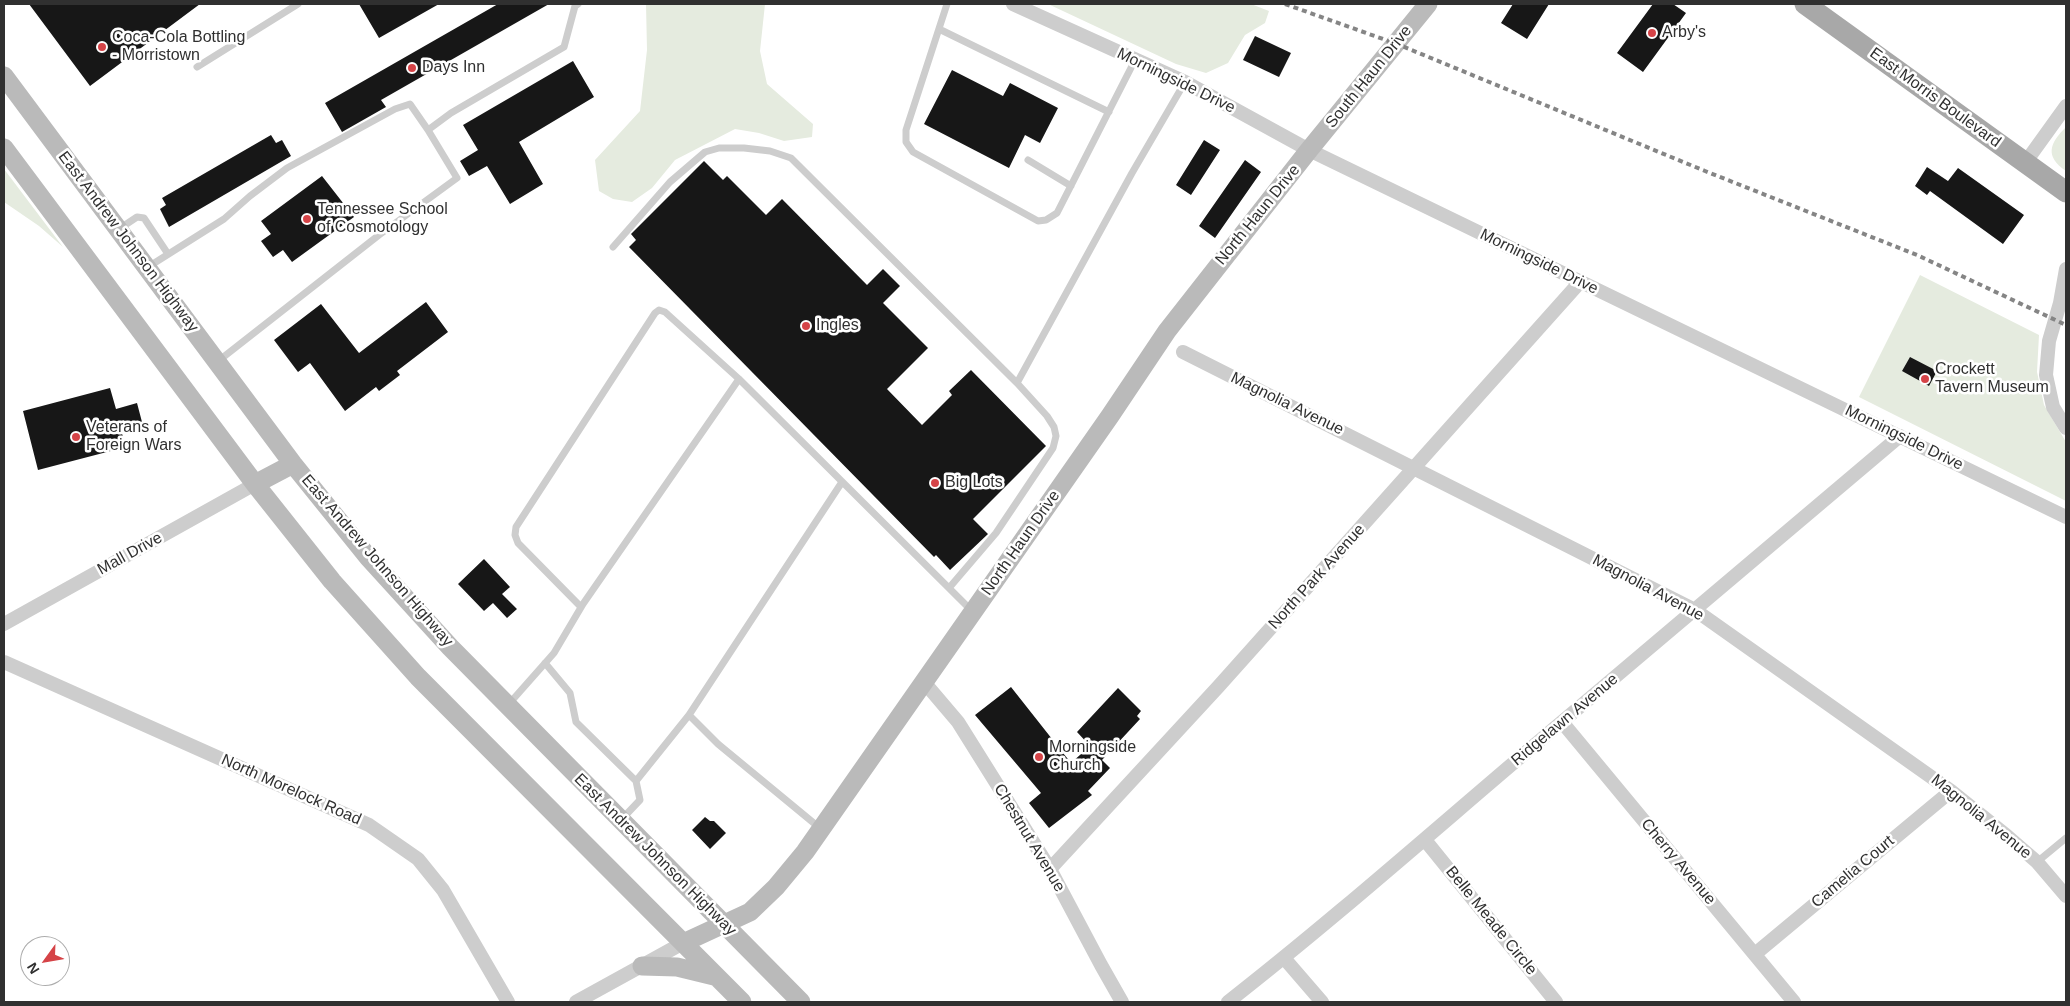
<!DOCTYPE html>
<html>
<head>
<meta charset="utf-8">
<style>
  body { margin:0 }
  #map { position:relative; width:2070px; height:1006px; overflow:hidden; background:#fff; font-family:Helvetica,sans-serif }
  canvas { display:block }
  .frame { position:absolute; inset:0; border:5px solid #303030; pointer-events:none }
  .north { position:absolute; left:20px; top:936px; width:50px; height:50px; box-sizing:border-box; background:#fff; border:1px solid #acacac; border-radius:50%; rotate:238deg; font-size:14px; font-weight:700; line-height:20px; text-align:center; color:#303030 }
  .north::after { content:''; display:block; margin:auto; width:18px; height:22px; background:#d54347; clip-path:polygon(50% 0,100% 100%,50% 72%,0 100%) }
</style>
</head>
<body>
<div id="map">
<canvas width="2070" height="1006"></canvas>
<div class="frame"></div>
<div class="north">N</div>
</div>
<script>
const context = document.querySelector('canvas').getContext('2d');
context.lineJoin = 'round';
function fill(path, color) { context.fillStyle = color; context.fill(path, 'evenodd'); }
function strokePath(path, color, width, dash) { context.strokeStyle = color; context.lineWidth = width; context.lineCap = dash ? 'butt' : 'round'; context.setLineDash(dash || []); context.stroke(path); }
function write(font, color, halo, rows, align = 'center') {
  context.font = font + ' Helvetica,sans-serif'; context.lineWidth = 5; context.setLineDash([]); context.textBaseline = 'middle'; context.strokeStyle = halo; context.fillStyle = color; for (const [text, x, y, turn = 0] of rows) {
    context.save(); context.translate(x, y); context.rotate((+turn || 0) * Math.PI / 180); context.textAlign = isNaN(turn) ? turn : align; if (halo) context.strokeText(text, 0, 0); context.fillText(text, 0, 0); context.restore();
  }
}
fill(new Path2D(`
  M 646,4 L 765,4 L 760,51 L 767,84 L 813,124 L 812,137 L 784,141 L 759,133 L 735,129 L 675,160 L 652,188 L 632,202 L 613,199 L 599,191 L 595,160 L 640,111 L 647,50 Z
  M 1048,4 L 1251,4 L 1269,11 L 1265,23 L 1245,35 L 1228,63 L 1206,73 L 1176,64 Z
  M 2066,127 L 2066,171 C 2044,156 2050,143 2066,127 Z
  M 4,169 L 63,247 L 39,226 L 4,202 Z
  M 1920,275 L 2039,335 L 2037,372 L 2044,405 L 2066,442 L 2066,501 L 1859,397 Z`), '#e5ebdf');
fill(new Path2D(`
  M 29,4 L 200,4 L 90,86 Z
  M 359,4 L 439,4 L 379,38 Z
  M 498,4 L 549,4 L 381,100 L 386,107 L 342,132 L 325,103 Z
  M 1513,4 L 1549,4 L 1527,39 L 1501,23 Z
  M 1653,4 L 1673,4 L 1686,13 L 1643,72 L 1617,53 Z
  M 1255,36 L 1291,53 L 1279,77 L 1243,60 Z
  M 573,61 L 594,97 L 519,142 L 543,184 L 510,204 L 487,166 L 469,176 L 460,161 L 478,150 L 463,125 Z
  M 952,70 L 1003,96 L 1010,83 L 1058,108 L 1040,143 L 1025,135 L 1009,168 L 924,124 Z
  M 271,135 L 276,143 L 282,140 L 291,156 L 169,227 L 160,209 L 166,205 L 162,198 Z
  M 1204,140 L 1220,150 L 1191,195 L 1176,185 Z
  M 1245,160 L 1261,172 L 1215,238 L 1199,226 Z
  M 704,161 L 723,180 L 727,176 L 766,215 L 782,199 L 867,285 L 883,269 L 900,286 L 883,303 L 928,348 L 887,389 L 922,425 L 952,395 L 949,391 L 971,370 L 1046,446 L 973,519 L 988,534 L 950,570 L 936,555 L 934,557 L 629,247 L 636,240 L 631,234 Z
  M 1927,167 L 1948,181 L 1958,168 L 2024,215 L 2003,244 L 1930,191 L 1927,195 L 1915,186 Z
  M 322,176 L 354,217 L 292,262 L 283,250 L 273,257 L 261,241 L 271,234 L 261,221 Z
  M 426,302 L 448,332 L 397,371 L 400,375 L 379,391 L 376,387 L 345,411 L 310,363 L 298,372 L 274,340 L 321,304 L 359,353 Z
  M 1910,357 L 1937,371 L 1929,386 L 1902,371 Z
  M 110,388 L 116,409 L 137,403 L 142,422 L 120,427 L 126,447 L 38,470 L 23,411 Z
  M 484,559 L 510,587 L 502,594 L 517,609 L 507,618 L 493,603 L 484,611 L 458,584 Z
  M 1011,687 L 1071,763 L 1090,746 L 1077,732 L 1118,688 L 1141,711 L 1137,716 L 1140,719 L 1102,760 L 1110,768 L 1088,791 L 1092,795 L 1049,828 L 1029,803 L 1041,793 L 975,715 Z
  M 705,817 L 710,821 L 714,821 L 726,833 L 710,849 L 692,830 Z`), '#171717');
strokePath(new Path2D(`
  M 947,4 L 906,130 L 906,142 L 913,152 L 1038,221 L 1046,220 L 1057,213 L 1135,60
  M 939,29 L 1109,112
  M 197,67 L 298,4
  M 1028,160 L 1071,186
  M 119,229 L 137,217 L 144,218 L 168,254
  M 613,247 L 670,182 L 705,152 L 719,148 L 744,148 L 770,151 L 791,158 L 1017,383 L 1047,416 L 1054,427 L 1056,436 L 1053,448 L 996,533 L 949,588
  M 148,267 L 224,219 L 250,196 L 287,168 L 395,109 L 410,104 L 428,130
  M 217,362 L 379,235 L 457,178 L 428,130 L 451,113 L 564,47 L 575,6 L 578,4
  M 1017,383 L 1132,173 L 1185,82
  M 581,607 L 518,543 L 515,535 L 516,527 L 655,313 L 659,310 L 665,312 L 739,379
  M 545,663 L 570,693 L 576,722 L 636,781
  M 508,705 L 554,653 L 583,604 L 739,379 L 973,612
  M 689,715 L 718,744 L 821,829
  M 621,820 L 640,800 L 636,781 L 689,715 L 842,482
  M 2037,862 L 2066,838`), '#cdcdcd', 7);
strokePath(new Path2D(`
  M 1013,4 L 1185,82 L 1309,150 L 2066,517
  M 2025,163 L 2066,106
  M 2066,269 L 2060,303 L 2049,341 L 2046,375 L 2053,407 L 2066,428
  M 1183,352 L 1695,610 L 1951,791 L 2007,836 L 2037,862 L 2066,896
  M 4,624 L 255,484
  M 4,662 L 369,825 L 418,859 L 443,890 L 508,1002
  M 924,682 L 958,722 L 1050,869 L 1101,965 L 1122,1002
  M 1562,722 L 1794,1002
  M 1425,840 L 1556,1002
  M 1050,869 L 1218,687 L 1580,282
  M 1755,954 L 1951,791
  M 1284,958 L 1322,1002
  M 576,1002 L 683,943
  M 1228,1002 C 1343,912 1451,815 1563,721 C 1675,626 1788,531 1900,436`), '#cdcdcd', 14);
strokePath(new Path2D(`
  M 4,76 L 293,464 L 368,557 L 450,647 L 801,1002
  M 4,148 L 255,484 L 332,581 L 418,677 L 742,1002
  M 255,484 L 293,464
  M 683,943 L 750,912 L 776,887 L 805,852 L 1110,416 L 1167,331 L 1309,150 L 1428,4
  M 642,966 L 677,967 L 714,976`), '#bababa', 19);
strokePath(new Path2D(`
  M 1805,4 L 2066,192`), '#a8a8a8', 21);
strokePath(new Path2D(`
  M 1285,4 L 1397,44 L 1705,171 L 1917,255 L 2066,325`), '#858585', 4, [5, 4]);
for (const [x, y, r, color] of [
  [1652,33,5,"#d54347"],
  [102,47,5,"#d54347"],
  [412,68,5,"#d54347"],
  [307,219,5,"#d54347"],
  [806,326,5,"#d54347"],
  [1925,379,5,"#d54347"],
  [76,437,5,"#d54347"],
  [935,483,5,"#d54347"],
  [1039,757,5,"#d54347"]
]) { const dot = new Path2D(); dot.arc(x, y, r, 0, 2 * Math.PI); context.fillStyle = color; context.fill(dot); strokePath(dot, '#fff', 2); }
write('16px', '#303030', '#fff', [
  ["Arby's",1662,33],
  ["Coca-Cola Bottling",112,38],
  ["- Morristown",112,56],
  ["Days Inn",422,68],
  ["Tennessee School",317,210],
  ["of Cosmotology",317,228],
  ["Ingles",816,326],
  ["Crockett",1935,370],
  ["Tavern Museum",1935,388],
  ["Veterans of",86,428],
  ["Foreign Wars",86,446],
  ["Big Lots",945,483],
  ["Morningside",1049,748],
  ["Church",1049,766]
], 'left');
write('16px', '#303030', '#fff', [
  ["South Haun Drive",1369,77,-51],
  ["Morningside Drive",1176,81,26],
  ["East Morris Boulevard",1935,98,36],
  ["North Haun Drive",1258,215,-51],
  ["East Andrew Johnson Highway",128,242,53],
  ["Morningside Drive",1539,262,26],
  ["Magnolia Avenue",1287,404,26],
  ["Morningside Drive",1904,438,26],
  ["North Haun Drive",1021,543,-55],
  ["Mall Drive",130,554,-29],
  ["East Andrew Johnson Highway",377,561,49],
  ["North Park Avenue",1317,577,-48],
  ["Magnolia Avenue",1648,588,28],
  ["Ridgelawn Avenue",1565,720,-40],
  ["North Morelock Road",291,790,24],
  ["Magnolia Avenue",1981,817,39],
  ["Chestnut Avenue",1029,838,59],
  ["East Andrew Johnson Highway",655,855,45],
  ["Cherry Avenue",1678,862,50],
  ["Camelia Court",1853,872,-40],
  ["Belle Meade Circle",1491,921,51]
]);
</script>
</body>
</html>
